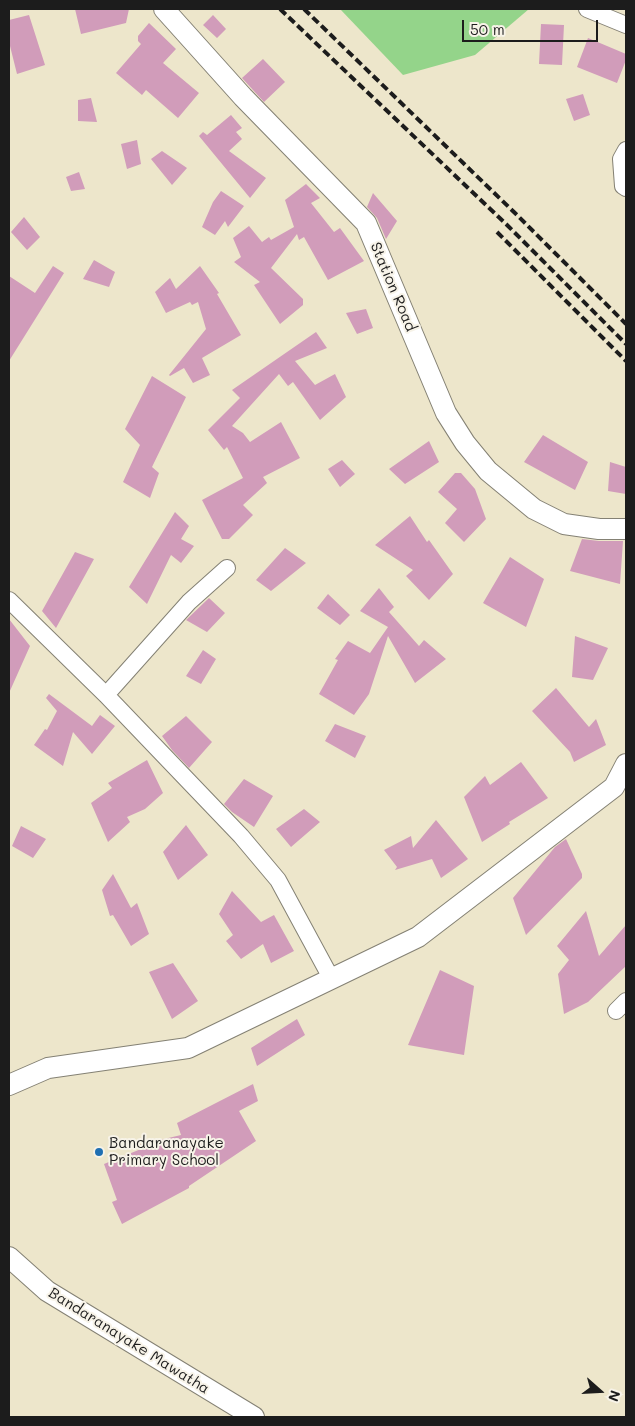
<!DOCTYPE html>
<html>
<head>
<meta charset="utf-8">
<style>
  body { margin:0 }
  #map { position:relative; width:635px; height:1426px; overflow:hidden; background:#ede6cb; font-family:Mali,sans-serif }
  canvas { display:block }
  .frame { position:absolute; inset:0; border:10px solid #1c1c1c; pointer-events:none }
  .north { position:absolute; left:575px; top:1366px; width:50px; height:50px; -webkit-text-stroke:4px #f7f3e8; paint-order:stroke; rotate:109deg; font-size:14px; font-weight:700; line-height:20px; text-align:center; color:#1c1c1c }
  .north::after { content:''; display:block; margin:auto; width:18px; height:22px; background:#1c1c1c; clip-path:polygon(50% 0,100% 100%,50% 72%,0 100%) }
  .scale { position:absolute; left:462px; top:20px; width:136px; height:22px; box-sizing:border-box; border:2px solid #1c1c1c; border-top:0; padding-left:6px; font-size:15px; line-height:18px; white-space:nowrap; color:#1c1c1c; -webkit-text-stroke:4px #f7f3e8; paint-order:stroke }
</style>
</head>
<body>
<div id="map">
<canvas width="635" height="1426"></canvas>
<div class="frame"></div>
<div class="north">N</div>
<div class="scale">50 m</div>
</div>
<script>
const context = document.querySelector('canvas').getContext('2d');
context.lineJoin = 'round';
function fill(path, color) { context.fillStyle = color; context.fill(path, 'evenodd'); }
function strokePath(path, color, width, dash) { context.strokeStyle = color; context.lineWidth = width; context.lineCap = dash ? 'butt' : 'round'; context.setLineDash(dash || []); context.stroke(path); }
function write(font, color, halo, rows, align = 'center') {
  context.font = font + ' Mali,sans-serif'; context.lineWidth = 4; context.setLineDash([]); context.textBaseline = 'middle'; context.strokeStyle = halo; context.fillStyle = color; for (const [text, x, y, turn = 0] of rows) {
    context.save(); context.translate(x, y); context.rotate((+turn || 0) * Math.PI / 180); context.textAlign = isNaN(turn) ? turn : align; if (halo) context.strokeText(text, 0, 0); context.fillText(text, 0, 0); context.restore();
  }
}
fill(new Path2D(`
  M 340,9 L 529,9 L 475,55 L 403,75 Z`), '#94d48a');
fill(new Path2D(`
  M 75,9 L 129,9 L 126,23 L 81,34 Z
  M 29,15 L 45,65 L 17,74 L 9,42 L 9,20 Z
  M 213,15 L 226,29 L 217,38 L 203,25 Z
  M 149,23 L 176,49 L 163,63 L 199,93 L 178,118 L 146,90 L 142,95 L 116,73 L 141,44 L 138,41 L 138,36 Z
  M 541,24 L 564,25 L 562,65 L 539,64 Z
  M 588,38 L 626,54 L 626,60 L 617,83 L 577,67 Z
  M 263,59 L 285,82 L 264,102 L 242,78 Z
  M 583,94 L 590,115 L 574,121 L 566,99 Z
  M 91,98 L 97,122 L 78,121 L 78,100 Z
  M 231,115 L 242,128 L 236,132 L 242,139 L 229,151 L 266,178 L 250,198 L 199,136 L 203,132 L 207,135 Z
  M 137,140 L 141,164 L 127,169 L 121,144 Z
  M 162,151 L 187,168 L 172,185 L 151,159 Z
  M 79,172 L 85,189 L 71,191 L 66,177 Z
  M 306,184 L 320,198 L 311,203 L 334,232 L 340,228 L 364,261 L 328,280 L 304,237 L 299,240 L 297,234 L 271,268 L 303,299 L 303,305 L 280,324 L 254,285 L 260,282 L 234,262 L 241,257 L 233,238 L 249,226 L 262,242 L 269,237 L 271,240 L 294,227 L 285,200 Z
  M 221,191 L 244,206 L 228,227 L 225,221 L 215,235 L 202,227 L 213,202 Z
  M 373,193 L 397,221 L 386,239 L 377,218 L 367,207 Z
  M 24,217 L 40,237 L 27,250 L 11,232 Z
  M 94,260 L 115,272 L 109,287 L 83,279 Z
  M 53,266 L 64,273 L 9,361 L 9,276 L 35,293 Z
  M 200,266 L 219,293 L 217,294 L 241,335 L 202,358 L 210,375 L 193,383 L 184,368 L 170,376 L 169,375 L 206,329 L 198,302 L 192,305 L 190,302 L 166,313 L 155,292 L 170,278 L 176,289 Z
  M 366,309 L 373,328 L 357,334 L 346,313 Z
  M 316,332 L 327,348 L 295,361 L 315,385 L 335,374 L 346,397 L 320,420 L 293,382 L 288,386 L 279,374 L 232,426 L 243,433 L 250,442 L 281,422 L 300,458 L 263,477 L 267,483 L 243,505 L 253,515 L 229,539 L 222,539 L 202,500 L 243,478 L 227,447 L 224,450 L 208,430 L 240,398 L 232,390 Z
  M 152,376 L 186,397 L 152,467 L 159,473 L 150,498 L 123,482 L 140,445 L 125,429 Z
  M 543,435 L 588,462 L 575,490 L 524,462 Z
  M 429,441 L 439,462 L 405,484 L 389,469 Z
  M 342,460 L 355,474 L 340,487 L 328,469 Z
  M 610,462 L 626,467 L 626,494 L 608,491 Z
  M 455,473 L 461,473 L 475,489 L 486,519 L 464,542 L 445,523 L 457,509 L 438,492 Z
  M 175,512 L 189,526 L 181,539 L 194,546 L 181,563 L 171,555 L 147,604 L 129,587 Z
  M 410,516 L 427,542 L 429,540 L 453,574 L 429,600 L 406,576 L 413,570 L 375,545 Z
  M 582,539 L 599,541 L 623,541 L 620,584 L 570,571 Z
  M 285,548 L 306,563 L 271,591 L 256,580 Z
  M 75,552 L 94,559 L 56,628 L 42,611 Z
  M 510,557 L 544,579 L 526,627 L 483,603 Z
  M 379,588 L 394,607 L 389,612 L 419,646 L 424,640 L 446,659 L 415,683 L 388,636 L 369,694 L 354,715 L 319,694 L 338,660 L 335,659 L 348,641 L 370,653 L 388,627 L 360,611 Z
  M 328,594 L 350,615 L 340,625 L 317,608 Z
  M 209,598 L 225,613 L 207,632 L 186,620 Z
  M 9,619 L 30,646 L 9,693 Z
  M 575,636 L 608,648 L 593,680 L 572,677 Z
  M 203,650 L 216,659 L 201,684 L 186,676 Z
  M 556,688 L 589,727 L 596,719 L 606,745 L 574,762 L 570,752 L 532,711 Z
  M 49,694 L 92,726 L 100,715 L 115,726 L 92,754 L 73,732 L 63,766 L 34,745 L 45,729 L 47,730 L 57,711 L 46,698 Z
  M 186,716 L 212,742 L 189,768 L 172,750 L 162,736 Z
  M 335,724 L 366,736 L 355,758 L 325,741 Z
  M 147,760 L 163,793 L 145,809 L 127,817 L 130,822 L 108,842 L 91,803 L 112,788 L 108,783 Z
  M 521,762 L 548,798 L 509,822 L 510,824 L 482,842 L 464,797 L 485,776 L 490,785 Z
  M 244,779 L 273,796 L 254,827 L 232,812 L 224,804 Z
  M 304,809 L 320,822 L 291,847 L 276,829 Z
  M 436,820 L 468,859 L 441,878 L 432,859 L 395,870 L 397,867 L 384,850 L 411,836 L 413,848 Z
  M 186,825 L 208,855 L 178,880 L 163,852 Z
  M 21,826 L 46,839 L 33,858 L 12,846 Z
  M 566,839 L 582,874 L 582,878 L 526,935 L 513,898 L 555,847 Z
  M 113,874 L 131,908 L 137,903 L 149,934 L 131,946 L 113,915 L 110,916 L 102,890 Z
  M 232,891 L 261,922 L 274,915 L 294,951 L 271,963 L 263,944 L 241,959 L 226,941 L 233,935 L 219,914 Z
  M 586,911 L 599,956 L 626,925 L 626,966 L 588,1002 L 564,1014 L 558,974 L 569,960 L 557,946 Z
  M 173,963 L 198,1001 L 172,1019 L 149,972 Z
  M 440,970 L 474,986 L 464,1055 L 408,1045 Z
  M 297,1019 L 305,1035 L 257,1066 L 251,1048 Z
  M 253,1084 L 258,1101 L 239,1111 L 256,1141 L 189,1186 L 189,1188 L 122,1224 L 112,1202 L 117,1200 L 104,1164 L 141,1149 L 139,1145 L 181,1135 L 177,1123 Z`), '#d19cba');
const minor = new Path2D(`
  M 587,9 L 626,25
  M 626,150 L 621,159 L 623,186 L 626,188
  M 9,600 L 106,695 L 241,836 L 278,880 L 331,978
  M 106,695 L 189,602 L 227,568
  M 616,1011 L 626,1001`);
const tertiary = new Path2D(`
  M 164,9 L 243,97 L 366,223 L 446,413 L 465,443 L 488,471 L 534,509 L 564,524 L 599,529 L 626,529
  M 9,1085 L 48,1068 L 188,1048 L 418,937 L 614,787 L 626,764
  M 9,1257 L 47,1291 L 254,1417`);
strokePath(minor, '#848174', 18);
strokePath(tertiary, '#848174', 22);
strokePath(minor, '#fff', 16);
strokePath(tertiary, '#fff', 20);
strokePath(new Path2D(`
  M 280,9 L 507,225 L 626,344
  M 304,9 L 517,215 L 626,324
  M 497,232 L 626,361`), '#1c1c1c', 4, [8, 4]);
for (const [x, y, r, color] of [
  [99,1152,5,"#1f6fb2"]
]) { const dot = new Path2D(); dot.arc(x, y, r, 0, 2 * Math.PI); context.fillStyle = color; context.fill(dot); strokePath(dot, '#f7f3e8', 2); }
write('15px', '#1c1c1c', '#f7f3e8', [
  ["Station Road",393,287,67],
  ["Bandaranayake Mawatha",129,1341,32]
]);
write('15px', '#1c1c1c', '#f7f3e8', [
  ["Bandaranayake",109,1143],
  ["Primary School",109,1160]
], 'left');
</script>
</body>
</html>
